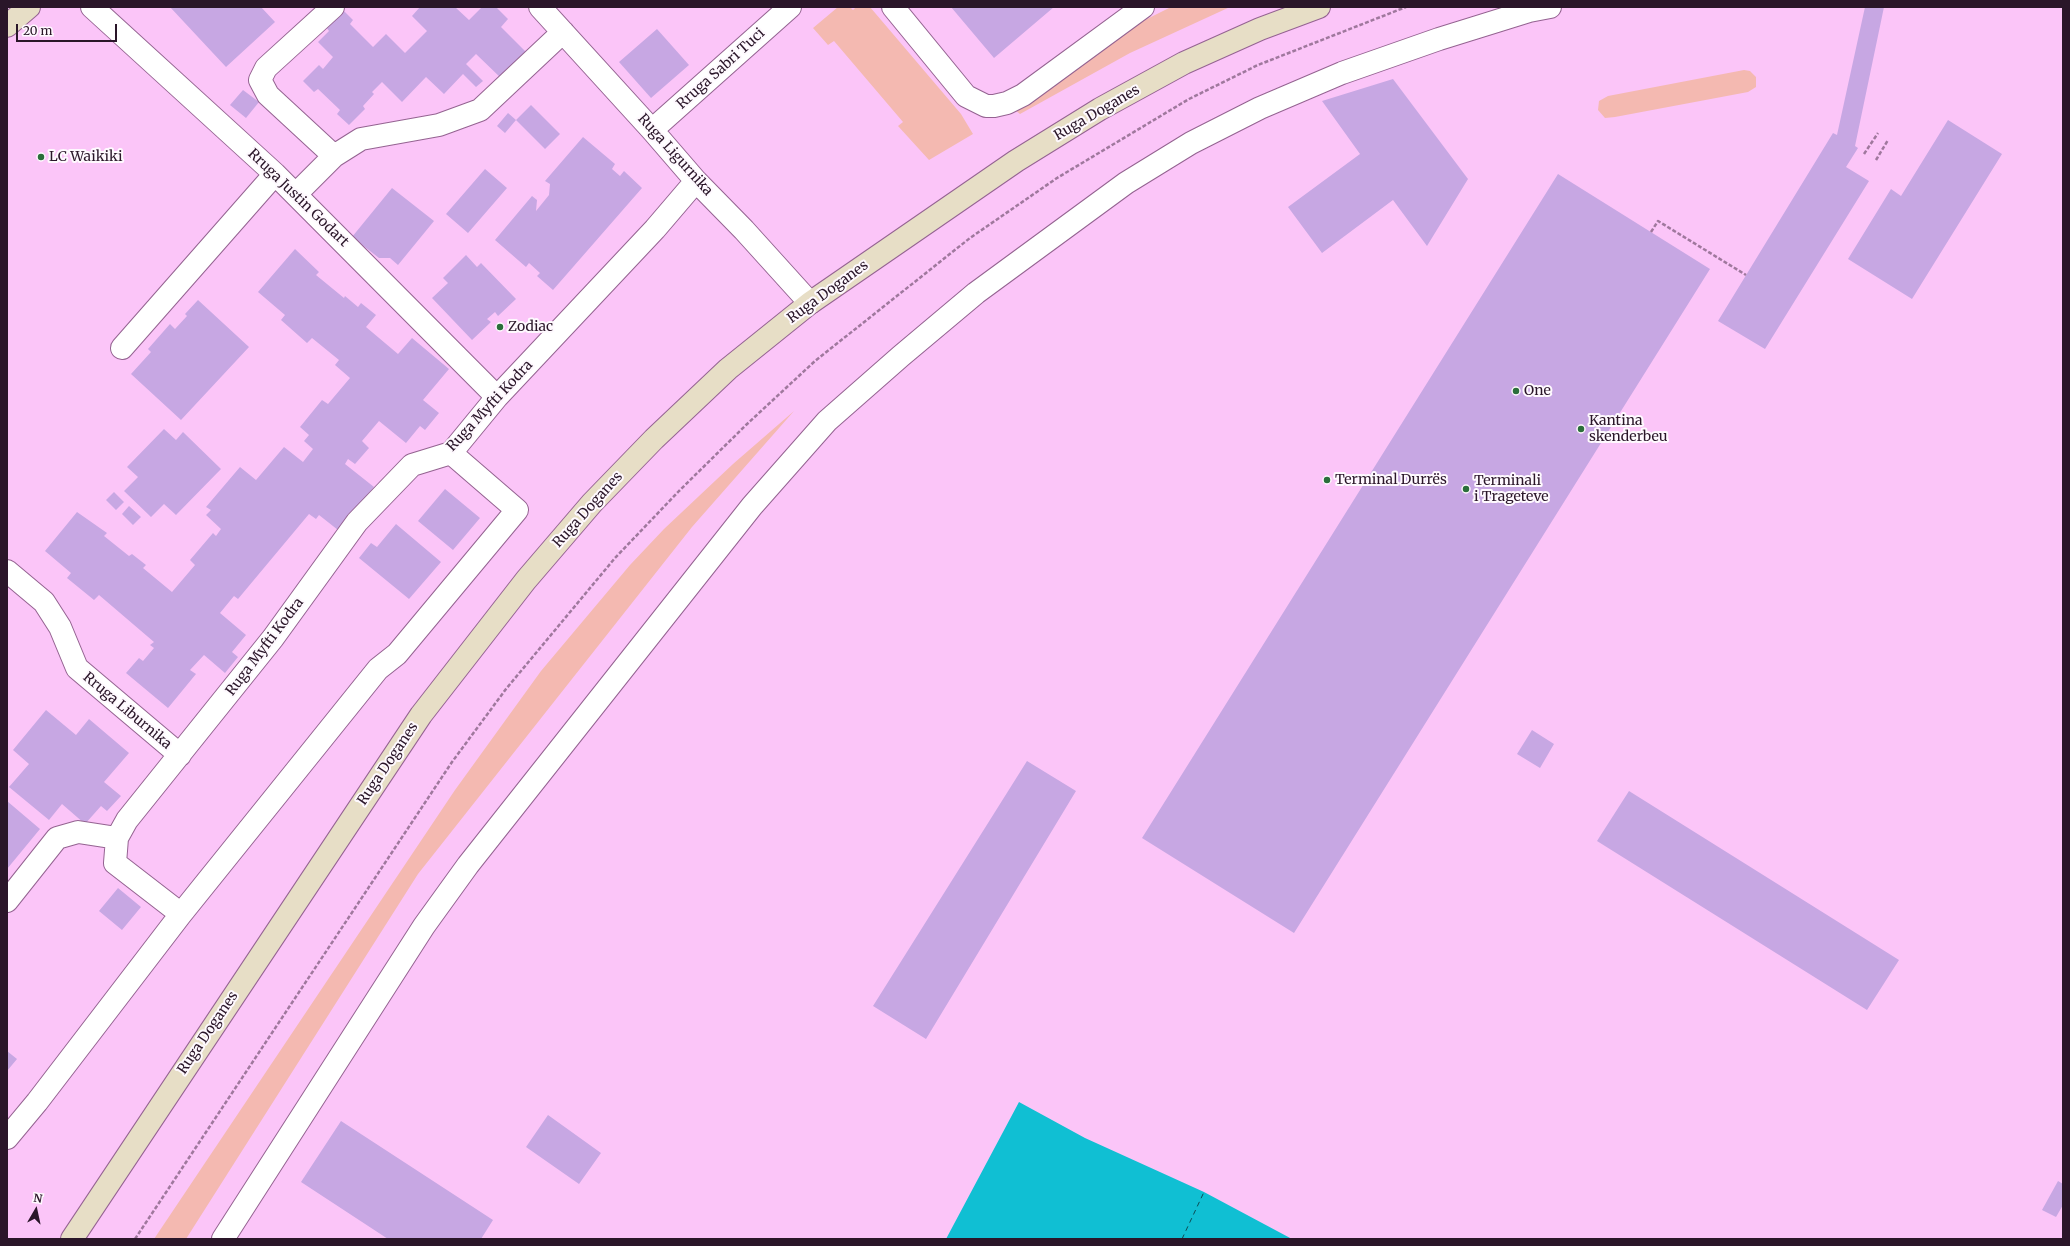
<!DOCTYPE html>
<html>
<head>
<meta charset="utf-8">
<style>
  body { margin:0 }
  #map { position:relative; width:2070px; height:1246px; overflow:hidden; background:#fbc5f8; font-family:Merriweather,serif }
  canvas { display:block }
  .frame { position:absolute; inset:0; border:8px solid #2a1629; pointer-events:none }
  .north { position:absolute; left:16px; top:1190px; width:40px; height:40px; -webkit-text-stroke:3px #fef9fe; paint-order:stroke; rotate:9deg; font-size:11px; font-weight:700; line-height:16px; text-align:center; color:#2a1629 }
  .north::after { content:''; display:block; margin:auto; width:14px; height:18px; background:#2a1629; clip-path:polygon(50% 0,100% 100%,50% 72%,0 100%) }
  .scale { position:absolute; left:16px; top:24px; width:101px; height:18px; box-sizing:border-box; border:2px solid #2a1629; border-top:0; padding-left:5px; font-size:12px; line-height:14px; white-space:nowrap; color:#2a1629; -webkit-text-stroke:3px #fef9fe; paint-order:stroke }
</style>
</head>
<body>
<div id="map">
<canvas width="2070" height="1246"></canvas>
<div class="frame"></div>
<div class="north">N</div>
<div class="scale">20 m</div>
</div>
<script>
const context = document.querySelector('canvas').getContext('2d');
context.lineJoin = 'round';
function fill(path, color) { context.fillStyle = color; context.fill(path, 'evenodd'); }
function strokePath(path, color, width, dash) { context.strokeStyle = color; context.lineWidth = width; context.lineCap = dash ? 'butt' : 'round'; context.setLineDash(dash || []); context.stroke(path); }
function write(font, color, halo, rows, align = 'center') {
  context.font = font + ' Merriweather,serif'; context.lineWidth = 4; context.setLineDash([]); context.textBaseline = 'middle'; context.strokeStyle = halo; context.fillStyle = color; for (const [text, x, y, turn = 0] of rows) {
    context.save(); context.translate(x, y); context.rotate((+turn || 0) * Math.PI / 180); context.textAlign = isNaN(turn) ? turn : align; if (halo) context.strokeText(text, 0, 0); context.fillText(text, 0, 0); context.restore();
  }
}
fill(new Path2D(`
  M 838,7 L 850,7 L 853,10 L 856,7 L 870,7 L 961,114 L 973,134 L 929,160 L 898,126 L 903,122 L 834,41 L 828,45 L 813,28 Z
  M 1171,7 L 1230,7 L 1130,53 L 1020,114 L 1015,110 L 1143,21 Z
  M 1744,70 L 1750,71 L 1756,77 L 1756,87 L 1748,92 L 1615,117 L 1605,118 L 1598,110 L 1599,101 L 1608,96 Z
  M 794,411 L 692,527 L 418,874 L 186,1239 L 154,1239 L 455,790 L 541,671 L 630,565 L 664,529 L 733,464 Z`), '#f4b9b1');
fill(new Path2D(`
  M 1019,1102 L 1085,1138 L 1204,1192 L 1292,1239 L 946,1239 Z`), '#10bfd3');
strokePath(new Path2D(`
  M 1182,1239 L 1204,1192`), '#0d4d56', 1, [5, 4]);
fill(new Path2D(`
  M 170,7 L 261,7 L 275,22 L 226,67 Z
  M 420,7 L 455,7 L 469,20 L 482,7 L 496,7 L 508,19 L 501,27 L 528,54 L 503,80 L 476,54 L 466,64 L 483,81 L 476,87 L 463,74 L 444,94 L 426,77 L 402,102 L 382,82 L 372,92 L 374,94 L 363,106 L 365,109 L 349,125 L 337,114 L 340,110 L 318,89 L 314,92 L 303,81 L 319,65 L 323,69 L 333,57 L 318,42 L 329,31 L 326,27 L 343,10 L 353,20 L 350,24 L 373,47 L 386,34 L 405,53 L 427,31 L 412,16 Z
  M 951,7 L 1054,7 L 994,58 Z
  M 1865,7 L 1884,7 L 1855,146 L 1858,148 L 1846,167 L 1869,181 L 1765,349 L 1718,321 L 1833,133 L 1837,135 Z
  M 657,29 L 689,65 L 651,98 L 619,62 Z
  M 1393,79 L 1468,179 L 1427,246 L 1393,200 L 1322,253 L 1288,207 L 1360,154 L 1322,101 Z
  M 243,90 L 259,102 L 246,118 L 230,105 Z
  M 531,105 L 560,134 L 545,149 L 516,120 Z
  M 508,113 L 516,120 L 505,133 L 497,126 Z
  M 1948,120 L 2002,154 L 1912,299 L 1848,259 L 1891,189 L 1901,196 Z
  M 583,137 L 615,164 L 612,169 L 620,176 L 624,171 L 642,188 L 553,290 L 537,276 L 540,273 L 529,263 L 526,267 L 495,240 L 532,196 L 537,200 L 536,211 L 549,195 L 550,184 L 545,181 Z
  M 485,169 L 507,188 L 468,233 L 446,214 Z
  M 1558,174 L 1710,269 L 1294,933 L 1142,838 Z
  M 392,188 L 434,221 L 398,265 L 390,258 L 379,258 L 352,237 Z
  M 295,249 L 319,272 L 316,275 L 344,298 L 345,296 L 358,307 L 361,303 L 376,315 L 366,327 L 398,354 L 412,338 L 449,369 L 423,400 L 439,413 L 425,430 L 420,426 L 406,443 L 379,421 L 362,441 L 369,448 L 355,464 L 348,459 L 345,464 L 374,487 L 338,530 L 319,515 L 316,519 L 309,514 L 238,599 L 234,596 L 220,613 L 246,635 L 232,652 L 238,657 L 225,673 L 204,655 L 190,670 L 196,674 L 168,708 L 126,673 L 139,658 L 143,661 L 154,648 L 150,645 L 154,642 L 99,595 L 94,600 L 67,578 L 71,573 L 45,551 L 77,512 L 107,533 L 104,536 L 129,556 L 132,554 L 146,565 L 143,568 L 172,592 L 195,565 L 190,560 L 213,533 L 216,536 L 221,529 L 206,515 L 211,510 L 206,507 L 240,467 L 256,480 L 284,447 L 303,462 L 313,449 L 304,441 L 309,435 L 300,427 L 322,400 L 328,404 L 350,378 L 335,365 L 339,360 L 312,338 L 307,343 L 281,320 L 285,315 L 258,292 Z
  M 466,255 L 477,267 L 481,263 L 516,299 L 498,316 L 495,312 L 487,319 L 491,322 L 472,340 L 432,298 L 448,283 L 443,278 Z
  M 198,300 L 249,347 L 181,420 L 131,374 L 151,352 L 148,349 L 170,324 L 175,329 L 187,316 L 185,314 Z
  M 164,429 L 176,440 L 183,432 L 221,469 L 176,515 L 164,504 L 151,517 L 124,491 L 138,477 L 127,467 Z
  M 445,489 L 480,518 L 453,550 L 418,521 Z
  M 114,492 L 124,502 L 116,510 L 106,500 Z
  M 129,506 L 141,517 L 133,525 L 122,514 Z
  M 396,524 L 441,562 L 409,599 L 359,558 L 371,543 L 377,547 Z
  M 46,710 L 76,735 L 89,719 L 129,753 L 104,782 L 121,796 L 107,811 L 101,806 L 85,824 L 62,804 L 49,820 L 9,787 L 29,764 L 13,750 Z
  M 1532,730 L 1554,744 L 1540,768 L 1517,754 Z
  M 1027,761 L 1076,791 L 926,1039 L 873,1006 Z
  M 1629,791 L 1899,960 L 1867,1010 L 1597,841 Z
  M 7,801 L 40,829 L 7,869 Z
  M 118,888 L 141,907 L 122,930 L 99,911 Z
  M 7,1051 L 17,1059 L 7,1071 Z
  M 548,1115 L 601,1153 L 579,1184 L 526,1147 Z
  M 341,1121 L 493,1220 L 481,1239 L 388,1239 L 301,1182 Z
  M 2058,1181 L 2063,1184 L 2063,1205 L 2056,1217 L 2042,1210 Z`), '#c7a7e3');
const street = new Path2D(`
  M 92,7 L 275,174 L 497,397
  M 333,7 L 266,68 L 260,80 L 268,95 L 334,156
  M 540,7 L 652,130 L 696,181 L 744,230 L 810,303
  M 893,7 L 966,96 L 986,106 L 994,106 L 1007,103 L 1023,95 L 1143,7
  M 652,130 L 790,7
  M 296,194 L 334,156 L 361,139 L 439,125 L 480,110 L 563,32
  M 122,348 L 275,174
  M 7,571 L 44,602 L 60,627 L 77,668 L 180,755
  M 7,901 L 57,838 L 78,832 L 117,838
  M 181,914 L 115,863 L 117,838 L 127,820 L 273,638 L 357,522 L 412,465 L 451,453 L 497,397 L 655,229 L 696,181
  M 7,1138 L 37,1102 L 181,914 L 378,669 L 397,654 L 517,510 L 451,453
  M 223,1239 L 424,926 L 468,865 L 752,506 L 827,421 L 901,356 L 976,293 L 1126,183 L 1191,143 L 1260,108 L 1342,73 L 1439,39 L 1529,11 L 1550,7`);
const secondary = new Path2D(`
  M 7,26 L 29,7
  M 72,1239 L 421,715 L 526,580 L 592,503 L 654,439 L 728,369 L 810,303 L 1016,161 L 1100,109 L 1184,63 L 1260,29 L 1319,7`);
strokePath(street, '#946391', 24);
strokePath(secondary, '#946391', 24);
strokePath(new Path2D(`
  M 1864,154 L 1878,133
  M 1876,160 L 1888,140
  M 1651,232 L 1658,221 L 1746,275
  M 135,1239 L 452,762 L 506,689 L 615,558 L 679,491 L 746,425 L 815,361 L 970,238 L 1057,178 L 1189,99 L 1258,65 L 1406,7`), '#9f789d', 2.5, [4, 2]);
strokePath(street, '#fff', 22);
strokePath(secondary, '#e7dec6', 22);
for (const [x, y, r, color] of [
  [41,157,4,"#2a6e3a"],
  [500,327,4,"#2a6e3a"],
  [1516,391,4,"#2a6e3a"],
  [1581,429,4,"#2a6e3a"],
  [1327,480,4,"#2a6e3a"],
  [1466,489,4,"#2a6e3a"]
]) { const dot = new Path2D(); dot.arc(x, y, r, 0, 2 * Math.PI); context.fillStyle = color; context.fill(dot); strokePath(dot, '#fef9fe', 1.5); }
write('14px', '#2a1629', '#fef9fe', [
  ["Rruga Sabri Tuci",721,69,-42],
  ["Ruga Doganes",1097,113,-30],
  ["Ruga Ligurnika",675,155,48],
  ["Rruga Justin Godart",298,198,44],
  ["Ruga Doganes",828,292,-36],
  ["Ruga Myfti Kodra",490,406,-47],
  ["Ruga Doganes",588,510,-48],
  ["Ruga Myfti Kodra",265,647,-53],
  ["Rruga Liburnika",127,711,40],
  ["Ruga Doganes",388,764,-56],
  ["Ruga Doganes",208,1033,-56]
]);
write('14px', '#2a1629', '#fef9fe', [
  ["LC Waikiki",49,157],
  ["Zodiac",508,327],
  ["One",1524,391],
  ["Kantina",1589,421],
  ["skenderbeu",1589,437],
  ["Terminal Durrës",1335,480],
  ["Terminali",1474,481],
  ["i Trageteve",1474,497]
], 'left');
</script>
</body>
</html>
